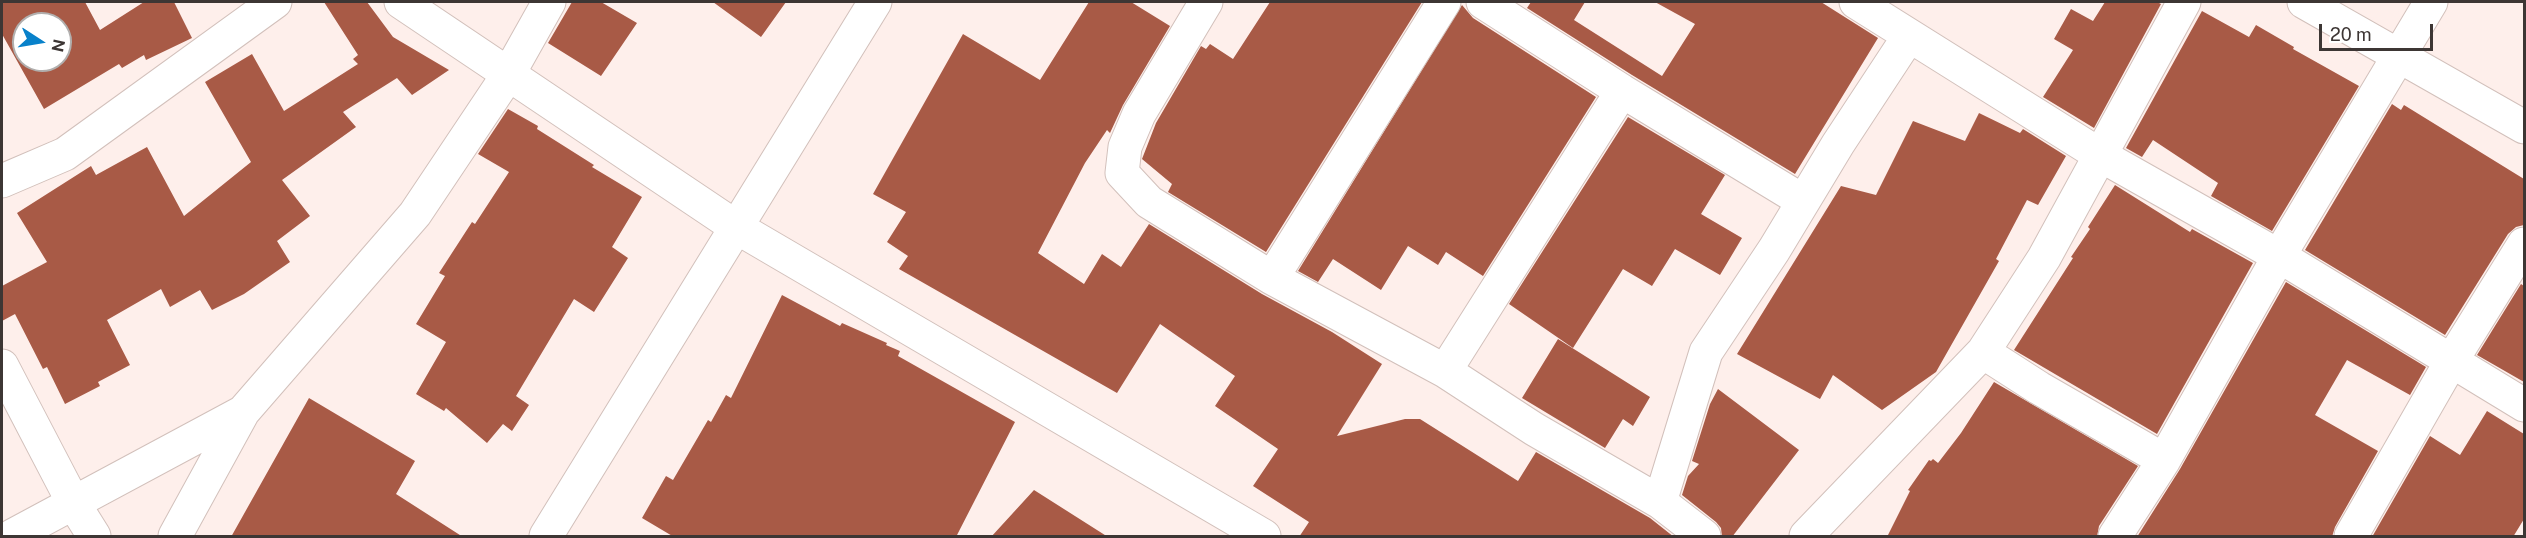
<!DOCTYPE html>
<html>
<head>
<meta charset="utf-8">
<style>
  body { margin:0 }
  #map { position:relative; width:2526px; height:538px; overflow:hidden; background:#feefeb; font-family:"Public Sans",sans-serif }
  canvas { display:block }
  .frame { position:absolute; inset:0; border:3px solid #3d3634; pointer-events:none }
  .north { position:absolute; left:12px; top:12px; width:60px; height:60px; box-sizing:border-box; background:#fff; border:2px solid #b1afae; border-radius:50%; rotate:102deg; font-size:16px; font-weight:700; line-height:24px; text-align:center; color:#3d3634 }
  .north::after { content:''; display:block; margin:auto; width:21px; height:27px; background:#0881ca; clip-path:polygon(50% 0,100% 100%,50% 72%,0 100%) }
  .scale { position:absolute; left:2319px; top:24px; width:114px; height:27px; box-sizing:border-box; border:3px solid #3d3634; border-top:0; padding-left:8px; font-size:18px; line-height:21px; white-space:nowrap; color:#3d3634; -webkit-text-stroke:4px #fff; paint-order:stroke }
</style>
</head>
<body>
<div id="map">
<canvas width="2526" height="538"></canvas>
<div class="frame"></div>
<div class="north">N</div>
<div class="scale">20 m</div>
</div>
<script>
const context = document.querySelector('canvas').getContext('2d');
context.lineJoin = 'round';
function fill(path, color) { context.fillStyle = color; context.fill(path, 'evenodd'); }
function strokePath(path, color, width, dash) { context.strokeStyle = color; context.lineWidth = width; context.lineCap = dash ? 'butt' : 'round'; context.setLineDash(dash || []); context.stroke(path); }
fill(new Path2D(`
  M 2,2 L 85,2 L 100,30 L 144,2 L 174,2 L 192,38 L 146,60 L 144,55 L 122,68 L 119,64 L 44,109 L 2,34 ZM 24,24 L 60,24 L 60,60 L 24,60 Z
  M 324,2 L 367,2 L 393,37 L 449,70 L 412,95 L 397,78 L 343,112 L 356,127 L 282,180 L 310,216 L 277,241 L 290,262 L 244,294 L 212,310 L 200,290 L 170,307 L 161,289 L 107,320 L 130,365 L 98,382 L 100,386 L 65,404 L 47,367 L 43,369 L 15,314 L 2,321 L 2,286 L 47,262 L 17,213 L 91,166 L 96,175 L 147,147 L 184,216 L 251,162 L 205,82 L 252,54 L 284,111 L 358,64 L 353,59 L 358,55 Z
  M 572,2 L 601,2 L 637,23 L 601,76 L 548,43 Z
  M 713,2 L 786,2 L 761,37 Z
  M 1089,2 L 1131,2 L 1170,26 L 1123,105 L 1110,133 L 1107,130 L 1085,163 L 1038,253 L 1084,284 L 1102,254 L 1121,267 L 1149,224 L 1262,294 L 1332,332 L 1382,364 L 1337,436 L 1405,419 L 1420,419 L 1518,481 L 1536,452 L 1650,518 L 1674,537 L 1299,537 L 1309,522 L 1253,486 L 1278,449 L 1215,406 L 1235,376 L 1160,324 L 1117,393 L 899,269 L 908,256 L 887,242 L 906,212 L 873,194 L 963,34 L 1040,80 Z
  M 1270,2 L 1422,2 L 1266,252 L 1168,192 L 1172,184 L 1142,159 L 1156,123 L 1201,46 L 1206,49 L 1210,44 L 1233,59 Z
  M 1531,2 L 1585,2 L 1574,20 L 1662,76 L 1695,24 L 1655,2 L 1821,2 L 1878,38 L 1795,174 L 1632,75 L 1527,8 Z
  M 2105,2 L 2157,2 L 2161,4 L 2094,128 L 2043,97 L 2073,50 L 2054,39 L 2071,9 L 2093,21 Z
  M 1462,5 L 1473,18 L 1596,97 L 1483,276 L 1446,252 L 1438,265 L 1408,246 L 1381,290 L 1333,259 L 1318,282 L 1298,271 Z
  M 2202,11 L 2249,37 L 2256,25 L 2294,47 L 2293,49 L 2359,86 L 2272,231 L 2211,196 L 2218,183 L 2153,140 L 2142,157 L 2126,148 Z
  M 2392,104 L 2401,110 L 2404,105 L 2524,179 L 2524,225 L 2516,227 L 2508,234 L 2445,335 L 2305,250 Z
  M 508,109 L 538,126 L 537,129 L 594,165 L 592,167 L 642,197 L 612,247 L 628,258 L 594,312 L 574,299 L 516,396 L 529,405 L 512,431 L 503,424 L 487,443 L 446,408 L 444,411 L 416,394 L 446,342 L 416,324 L 445,276 L 439,273 L 472,222 L 475,224 L 509,172 L 478,154 Z
  M 1979,113 L 2020,133 L 2023,129 L 2066,156 L 2038,205 L 2027,200 L 1996,259 L 1999,261 L 1936,372 L 1882,410 L 1833,375 L 1820,399 L 1737,354 L 1841,186 L 1876,195 L 1913,121 L 1965,141 Z
  M 1628,117 L 1725,175 L 1701,214 L 1742,238 L 1720,275 L 1675,249 L 1652,286 L 1623,269 L 1573,348 L 1509,304 Z
  M 2115,185 L 2190,232 L 2192,229 L 2253,263 L 2157,434 L 2014,350 L 2073,258 L 2071,257 L 2090,229 L 2088,227 Z
  M 2286,282 L 2426,367 L 2410,395 L 2347,360 L 2315,415 L 2378,451 L 2335,527 L 2332,537 L 2137,537 L 2180,469 Z
  M 2521,284 L 2524,286 L 2524,382 L 2477,355 Z
  M 782,295 L 840,326 L 842,323 L 887,343 L 886,345 L 900,351 L 898,356 L 1015,422 L 956,537 L 674,537 L 642,518 L 666,476 L 673,480 L 708,420 L 711,422 L 726,395 L 731,398 Z
  M 1558,339 L 1650,397 L 1633,426 L 1623,419 L 1605,448 L 1522,398 Z
  M 1994,382 L 2138,466 L 2099,526 L 2097,537 L 1887,537 L 1910,491 L 1908,490 L 1929,460 L 1931,461 L 1933,459 L 1938,463 L 1961,433 Z
  M 1718,389 L 1799,450 L 1732,537 L 1722,537 L 1721,528 L 1716,522 L 1682,495 L 1688,476 L 1699,464 L 1692,461 L 1710,404 Z
  M 309,398 L 415,461 L 396,494 L 463,537 L 231,537 Z
  M 2487,411 L 2524,434 L 2524,519 L 2513,537 L 2372,537 L 2430,436 L 2460,455 Z
  M 1034,490 L 1108,537 L 991,537 Z`), '#a85a46');
const minor = new Path2D(`
  M 401,2 L 736,227 L 1264,536
  M 1206,2 L 1139,114 L 1125,147 L 1122,173 L 1149,202 L 1272,278 L 1445,371 L 1534,429 L 1660,502 L 1704,536
  M 1483,2 L 1622,91 L 1803,201
  M 1856,2 L 2100,155 L 2279,256 L 2524,405
  M 2304,2 L 2524,127
  M 2,181 L 65,154 L 275,2
  M 1272,278 L 1444,2
  M 1983,352 L 2039,388 L 2164,460
  M 2,366 L 74,504 L 94,536
  M 1445,371 L 1622,91
  M 1660,502 L 1706,352 L 1774,250 L 1838,144 L 1909,36
  M 12,536 L 243,412
  M 175,536 L 243,412 L 415,214 L 508,75 L 549,2
  M 1806,536 L 1983,352 L 2044,258 L 2184,2
  M 2115,536 L 2164,460 L 2279,256 L 2431,2
  M 2351,536 L 2452,360 L 2524,244`);
const tertiary = new Path2D(`
  M 546,536 L 875,2`);
strokePath(minor, '#d2c0bb', 35);
strokePath(tertiary, '#d2c0bb', 35);
strokePath(minor, '#fff', 33);
strokePath(tertiary, '#fff', 33);
</script>
</body>
</html>
